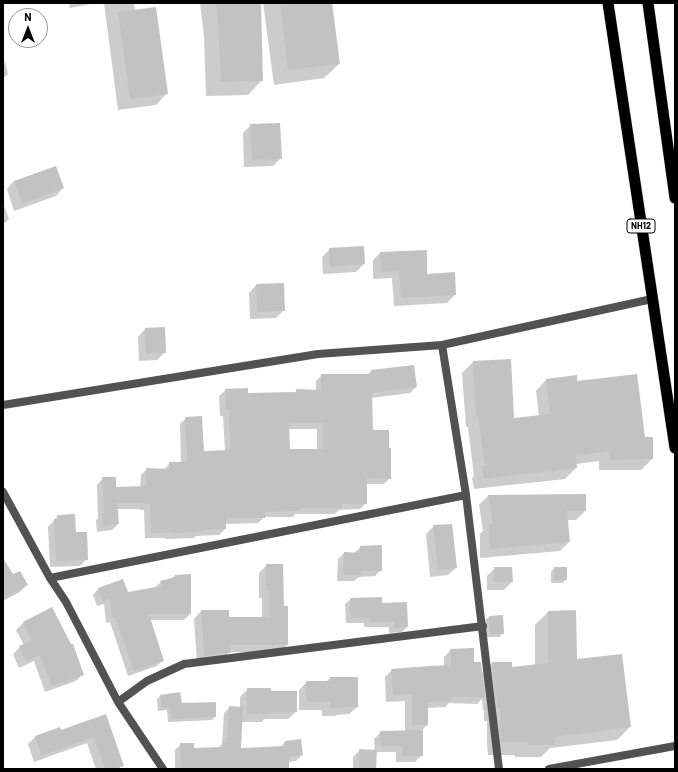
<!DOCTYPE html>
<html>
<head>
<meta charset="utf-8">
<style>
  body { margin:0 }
  #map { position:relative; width:678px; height:772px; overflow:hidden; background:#fff; font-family:Barlow,sans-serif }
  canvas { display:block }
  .frame { position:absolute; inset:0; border:4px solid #000; pointer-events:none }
  .north { position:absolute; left:8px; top:8px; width:40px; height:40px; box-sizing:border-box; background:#fff; border:1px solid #999; border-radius:50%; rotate:0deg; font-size:11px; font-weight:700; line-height:16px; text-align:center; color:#000 }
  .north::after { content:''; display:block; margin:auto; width:14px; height:18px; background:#000; clip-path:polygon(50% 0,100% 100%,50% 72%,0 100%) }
</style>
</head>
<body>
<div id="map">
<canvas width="678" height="772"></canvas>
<div class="frame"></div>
<div class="north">N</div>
</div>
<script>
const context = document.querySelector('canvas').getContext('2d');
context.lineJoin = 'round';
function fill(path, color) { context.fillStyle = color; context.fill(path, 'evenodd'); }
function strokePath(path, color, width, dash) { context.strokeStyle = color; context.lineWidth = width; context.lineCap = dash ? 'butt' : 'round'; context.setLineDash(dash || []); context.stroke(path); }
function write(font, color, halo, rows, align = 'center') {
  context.font = font + ' Barlow,sans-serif'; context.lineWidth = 3; context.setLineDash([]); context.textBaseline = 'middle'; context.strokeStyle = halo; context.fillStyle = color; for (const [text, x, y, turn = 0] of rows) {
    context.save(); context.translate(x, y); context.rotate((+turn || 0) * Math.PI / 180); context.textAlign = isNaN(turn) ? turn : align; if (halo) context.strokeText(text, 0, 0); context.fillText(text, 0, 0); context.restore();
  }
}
fill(new Path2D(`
  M 69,3 L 96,3 L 70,8 Z
  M 104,3 L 134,3 L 135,11 L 167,93 L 156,105 L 118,110 Z
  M 200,3 L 260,3 L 262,80 L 248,95 L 206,96 L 204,36 Z
  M 263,3 L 331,3 L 339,64 L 324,78 L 274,85 Z
  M 5,62 L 8,74 L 3,79 L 3,63 Z
  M 251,125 L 281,158 L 273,166 L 244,167 L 243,133 Z
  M 14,181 L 63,188 L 56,196 L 14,211 L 7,189 Z
  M 3,205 L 4,205 L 9,219 L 6,222 L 3,223 Z
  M 330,249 L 364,264 L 356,272 L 323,274 L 322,257 Z
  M 380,253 L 426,275 L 454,273 L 455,295 L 447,303 L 394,306 L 392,278 L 373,279 L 373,260 Z
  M 256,285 L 284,310 L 276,318 L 250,319 L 249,293 Z
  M 145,329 L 165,352 L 157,360 L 139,361 L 138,337 Z
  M 510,360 L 513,420 L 539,416 L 536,391 L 546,380 L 577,383 L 644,438 L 652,459 L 641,470 L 599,470 L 599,461 L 576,464 L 576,468 L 565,479 L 474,489 L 472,478 L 474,476 L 468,427 L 466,427 L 462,373 L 473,362 Z
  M 371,371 L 416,387 L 410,393 L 372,398 L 372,431 L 390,478 L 384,484 L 366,484 L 366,503 L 360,509 L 339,510 L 335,514 L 295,514 L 293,517 L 264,517 L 258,523 L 225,524 L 225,529 L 219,535 L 196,536 L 194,538 L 165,539 L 165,538 L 145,538 L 144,510 L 140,510 L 140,509 L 117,509 L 118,524 L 112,530 L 97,532 L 96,520 L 98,519 L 97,485 L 103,478 L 115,489 L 140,488 L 141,475 L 147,469 L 164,470 L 170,463 L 181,463 L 180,424 L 186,418 L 203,452 L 225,451 L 223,416 L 220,416 L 219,396 L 226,390 L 247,394 L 294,393 L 297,390 L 316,391 L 316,381 L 322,375 L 367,375 ZM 288,429 L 317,429 L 317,450 L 289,450 Z
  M 488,496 L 585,511 L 576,520 L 567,520 L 569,542 L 560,551 L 480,558 L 480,534 L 483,531 L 479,505 Z
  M 58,516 L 75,533 L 87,559 L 80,566 L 50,567 L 48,527 Z
  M 434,526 L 456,568 L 448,575 L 430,577 L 426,534 Z
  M 361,547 L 381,570 L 375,576 L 359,577 L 354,581 L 337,581 L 338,559 L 344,553 L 354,553 Z
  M 3,560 L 13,576 L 27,585 L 20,592 L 3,601 Z
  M 267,565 L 283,607 L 287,645 L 279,653 L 229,652 L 222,660 L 197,663 L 194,619 L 201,611 L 228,618 L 262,618 L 262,598 L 259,598 L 259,573 Z
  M 495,568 L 512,582 L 504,590 L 487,590 L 487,576 Z
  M 554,568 L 566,579 L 563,583 L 551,583 L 551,572 Z
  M 175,576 L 190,614 L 184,620 L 149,620 L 163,660 L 157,666 L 128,676 L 110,622 L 106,623 L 104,604 L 97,606 L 93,595 L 98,589 L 122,580 L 127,593 L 154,588 L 161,582 L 172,578 Z
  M 351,599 L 381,604 L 407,627 L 402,632 L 389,633 L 389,627 L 364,627 L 364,623 L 346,623 L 345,604 Z
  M 52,609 L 70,646 L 83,674 L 76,681 L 45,692 L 34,661 L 19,668 L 13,654 L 20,647 L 24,645 L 16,630 L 23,623 Z
  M 548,612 L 576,660 L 630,727 L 617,740 L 550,748 L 541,757 L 515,757 L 515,755 L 488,755 L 487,743 L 487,721 L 484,721 L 484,710 L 483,710 L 482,699 L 477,704 L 449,703 L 445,707 L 427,708 L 427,725 L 422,730 L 422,755 L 415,762 L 396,762 L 396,752 L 376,752 L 375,769 L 352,769 L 353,768 L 353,757 L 360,750 L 375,751 L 374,739 L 381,732 L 405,732 L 405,701 L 386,702 L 385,677 L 392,670 L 444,666 L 444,657 L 451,650 L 473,663 L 481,674 L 492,663 L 511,663 L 511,668 L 535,665 L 535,625 Z
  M 489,617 L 503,633 L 499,637 L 486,637 L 485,620 Z
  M 330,678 L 357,678 L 357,707 L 349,714 L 336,715 L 335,716 L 322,716 L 322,710 L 299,710 L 299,690 L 307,682 L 326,682 Z
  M 248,689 L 270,692 L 296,712 L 288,719 L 264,719 L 262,722 L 241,722 L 240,749 L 279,748 L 285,742 L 302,755 L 296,761 L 288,762 L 288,769 L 175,769 L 175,750 L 181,744 L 193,749 L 218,748 L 222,744 L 224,713 L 230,707 L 240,708 L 240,697 Z
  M 160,696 L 181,704 L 215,716 L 212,720 L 168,722 L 167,710 L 158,711 L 157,699 Z
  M 105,716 L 122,765 L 119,769 L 96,769 L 87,743 L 34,762 L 28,744 L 35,737 L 59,729 L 60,731 Z`), '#0003');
fill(new Path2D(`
  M 216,3 L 261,3 L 263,81 L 221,82 L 218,20 Z
  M 280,3 L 332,3 L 340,64 L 288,70 Z
  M 156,7 L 168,94 L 130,99 L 118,12 Z
  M 280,123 L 282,159 L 252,160 L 250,124 Z
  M 56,166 L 64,188 L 22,204 L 14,181 Z
  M 364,246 L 365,264 L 330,267 L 329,248 Z
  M 427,250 L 427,274 L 455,272 L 456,295 L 401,298 L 399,271 L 381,272 L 380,252 Z
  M 284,283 L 285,311 L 257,312 L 256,284 Z
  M 165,327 L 166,353 L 146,354 L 145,328 Z
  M 511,359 L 514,418 L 550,414 L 546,379 L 577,375 L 577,381 L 637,374 L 645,437 L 653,437 L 653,459 L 609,460 L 609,451 L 576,456 L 577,468 L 484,479 L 482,466 L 485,466 L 478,417 L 476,417 L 473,361 Z
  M 414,365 L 417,387 L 372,393 L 373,430 L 389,430 L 389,448 L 391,448 L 391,479 L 367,478 L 367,504 L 342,504 L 342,508 L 300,508 L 300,511 L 265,512 L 265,518 L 226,518 L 226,529 L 201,530 L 201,532 L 171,533 L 171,532 L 151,533 L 150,504 L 145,504 L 145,503 L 117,503 L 119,524 L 103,526 L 102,513 L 104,513 L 102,477 L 116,477 L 116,487 L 146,486 L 146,468 L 170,469 L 169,462 L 187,462 L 185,417 L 202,416 L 204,451 L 230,450 L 229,410 L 226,410 L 225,389 L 248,388 L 248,393 L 296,392 L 296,389 L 321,390 L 321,374 L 371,374 L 371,370 ZM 289,423 L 323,423 L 323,449 L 290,449 Z
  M 586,494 L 586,511 L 567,511 L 570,542 L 489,549 L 489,524 L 493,524 L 488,495 Z
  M 75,514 L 76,532 L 87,532 L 88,560 L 56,561 L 54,519 L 58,518 L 57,515 Z
  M 452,524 L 457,568 L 438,570 L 433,525 Z
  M 382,545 L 382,571 L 361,571 L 361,575 L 343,575 L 344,552 L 360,553 L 360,546 Z
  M 3,558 L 13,574 L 20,571 L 28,585 L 3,598 Z
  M 266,564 L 283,564 L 284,606 L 288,606 L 288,645 L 230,645 L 231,653 L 204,656 L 201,610 L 229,610 L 229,617 L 269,617 L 269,590 L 266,590 Z
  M 494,567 L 512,567 L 513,582 L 494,582 Z
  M 554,567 L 567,567 L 567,580 L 554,580 Z
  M 191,574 L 191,614 L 149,614 L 164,661 L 134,671 L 115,617 L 112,617 L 110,599 L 103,601 L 98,588 L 123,579 L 128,592 L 162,586 L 160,581 L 175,577 L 175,575 Z
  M 382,597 L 382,603 L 407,602 L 408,627 L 394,628 L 394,622 L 369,622 L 369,618 L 351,618 L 350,598 Z
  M 52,607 L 71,644 L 73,644 L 84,675 L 52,686 L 40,655 L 26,662 L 19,646 L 32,641 L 23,622 Z
  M 576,610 L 577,659 L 622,654 L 631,727 L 555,737 L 555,745 L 528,745 L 528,742 L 501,742 L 500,729 L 500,708 L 497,708 L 497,697 L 496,697 L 492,662 L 512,662 L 512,667 L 548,663 L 548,611 Z
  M 503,615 L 504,634 L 490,634 L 489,616 Z
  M 474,648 L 474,662 L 481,662 L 485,697 L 452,697 L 452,701 L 428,702 L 428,725 L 412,725 L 412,694 L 393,696 L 391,669 L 429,666 L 451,665 L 450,649 Z
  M 330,677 L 358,677 L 358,707 L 344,707 L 344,708 L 330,708 L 330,702 L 306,702 L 306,681 L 330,681 Z
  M 247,688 L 271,688 L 271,691 L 297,691 L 297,712 L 271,712 L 271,714 L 247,714 Z
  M 180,692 L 182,703 L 216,702 L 216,717 L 172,719 L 170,707 L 162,708 L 160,695 Z
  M 229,706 L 243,707 L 241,748 L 285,746 L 285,741 L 301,739 L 303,755 L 289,757 L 289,769 L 181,769 L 180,743 L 194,743 L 194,748 L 222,747 L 222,743 L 227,743 Z
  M 106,714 L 124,766 L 114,769 L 105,769 L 94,737 L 41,756 L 35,736 L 60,727 L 61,730 Z
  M 423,730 L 423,756 L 402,756 L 402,746 L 381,746 L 380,731 Z
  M 359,749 L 377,750 L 376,769 L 359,769 Z`), '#c2c2c2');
const trunk = new Path2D(`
  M 608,3 L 675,448
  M 648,3 L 675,198`);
strokePath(trunk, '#dbdbdb', 12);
strokePath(new Path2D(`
  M 442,345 L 466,495 L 499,769
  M 3,405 L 318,354 L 442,345 L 652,299
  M 3,492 L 50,578 L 66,602 L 118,702 L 163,769
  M 50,578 L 466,495
  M 118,702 L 147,681 L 184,664 L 483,626
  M 549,769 L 675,746`), '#525252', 8);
strokePath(trunk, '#000', 11);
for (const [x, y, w] of [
  [641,226,28]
]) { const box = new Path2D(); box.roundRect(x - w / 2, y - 7, w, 14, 3); context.fillStyle = '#fff'; context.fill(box); strokePath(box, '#000', 1); }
write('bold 9px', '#000', null, [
  ["NH12",641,226]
]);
</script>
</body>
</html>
